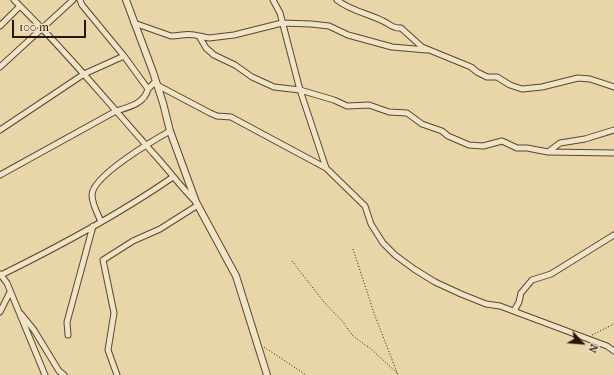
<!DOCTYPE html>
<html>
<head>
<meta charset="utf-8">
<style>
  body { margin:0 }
  #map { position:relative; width:614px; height:375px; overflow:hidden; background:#e8d6a9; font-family:"IM FELL French Canon",serif }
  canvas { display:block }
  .north { position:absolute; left:562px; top:323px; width:40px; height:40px; -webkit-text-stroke:3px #f0e4c7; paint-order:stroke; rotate:116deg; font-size:11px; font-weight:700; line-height:16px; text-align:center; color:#2a1506 }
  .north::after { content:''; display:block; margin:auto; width:14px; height:18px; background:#2a1506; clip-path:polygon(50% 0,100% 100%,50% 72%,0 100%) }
  .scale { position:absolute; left:12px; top:20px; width:74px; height:18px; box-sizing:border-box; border:2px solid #2a1506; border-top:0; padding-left:5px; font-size:12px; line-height:14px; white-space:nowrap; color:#2a1506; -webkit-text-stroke:3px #f0e4c7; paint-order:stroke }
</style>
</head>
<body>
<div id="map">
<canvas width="614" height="375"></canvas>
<div class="north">N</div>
<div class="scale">100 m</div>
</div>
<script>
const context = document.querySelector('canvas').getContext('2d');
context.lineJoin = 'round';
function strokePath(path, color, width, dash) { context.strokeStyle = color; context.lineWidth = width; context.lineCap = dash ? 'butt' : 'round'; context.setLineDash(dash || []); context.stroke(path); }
const minor = new Path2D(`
  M 14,0 C 63,48 107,101 153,153 C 168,169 180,186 195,201
  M 80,0 L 82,5 L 124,56 L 148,89 L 156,81
  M 273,0 L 280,13 L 300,90 L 326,168
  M 337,0 C 351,11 367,13 383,21 C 390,24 393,29 401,28 L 422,47 L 471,67 L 477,72 L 487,77 L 497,77 L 510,85 L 522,89 L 542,87 L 578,78 L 590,79 L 614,87
  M 134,23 L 171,36 C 183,36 187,32 199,36 L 206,48 L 214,55 L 235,65 L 252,77 L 274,87 L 300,90 L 334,100 L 347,106 L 369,105 L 389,112 L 407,113 L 422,124 L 442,131 L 448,136 L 469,145 L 483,146 L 502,141 L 517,148 L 527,148 L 548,152 L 560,143 L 585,139 L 614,130
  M 0,26 L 20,6
  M 199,36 L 209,38 L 234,35 L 282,23 L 311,24 L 329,26 L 348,35 L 392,47 L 427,50
  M 0,67 L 73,0
  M 157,85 L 210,113 L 217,116 L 231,117 L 326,168 L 365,206 L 371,224 L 383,243 L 395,255 L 414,269 L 435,282 L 461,294 L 486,304 L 500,306 L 607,346 L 614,351
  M 0,130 L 84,74 L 124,56
  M 549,152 L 614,153
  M 0,175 L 116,111 C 129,107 144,104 148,89
  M 101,222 C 98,214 92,204 92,195 C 92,176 154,140 170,131
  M 0,274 L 7,283 L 45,375
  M 1,275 C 60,246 118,215 173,177
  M 514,311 L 519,302 L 521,293 L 532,280 L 551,274 L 614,235
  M 0,312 L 10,292
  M 21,314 L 34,330 L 59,371 L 64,375
  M 68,335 L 67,322 L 93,226
  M 117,375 L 108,350 L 114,313 L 103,260 L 133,241 L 160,229 L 198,205`);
const tertiary = new Path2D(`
  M 126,0 L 153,72 L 163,103 L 170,131 L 196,202 L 236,276 L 267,375`);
strokePath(minor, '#5a452f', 7);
strokePath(tertiary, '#5a452f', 8);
strokePath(new Path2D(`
  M 353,249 L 374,313 L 398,375
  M 292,261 L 324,302 L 343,322 L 353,336 L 371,349 L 397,373
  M 592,335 L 614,324
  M 264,347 L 306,375`), '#2a1506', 1, [1, 2]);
strokePath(minor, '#f0e4c7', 5);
strokePath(tertiary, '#f0e4c7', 6);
</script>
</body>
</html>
